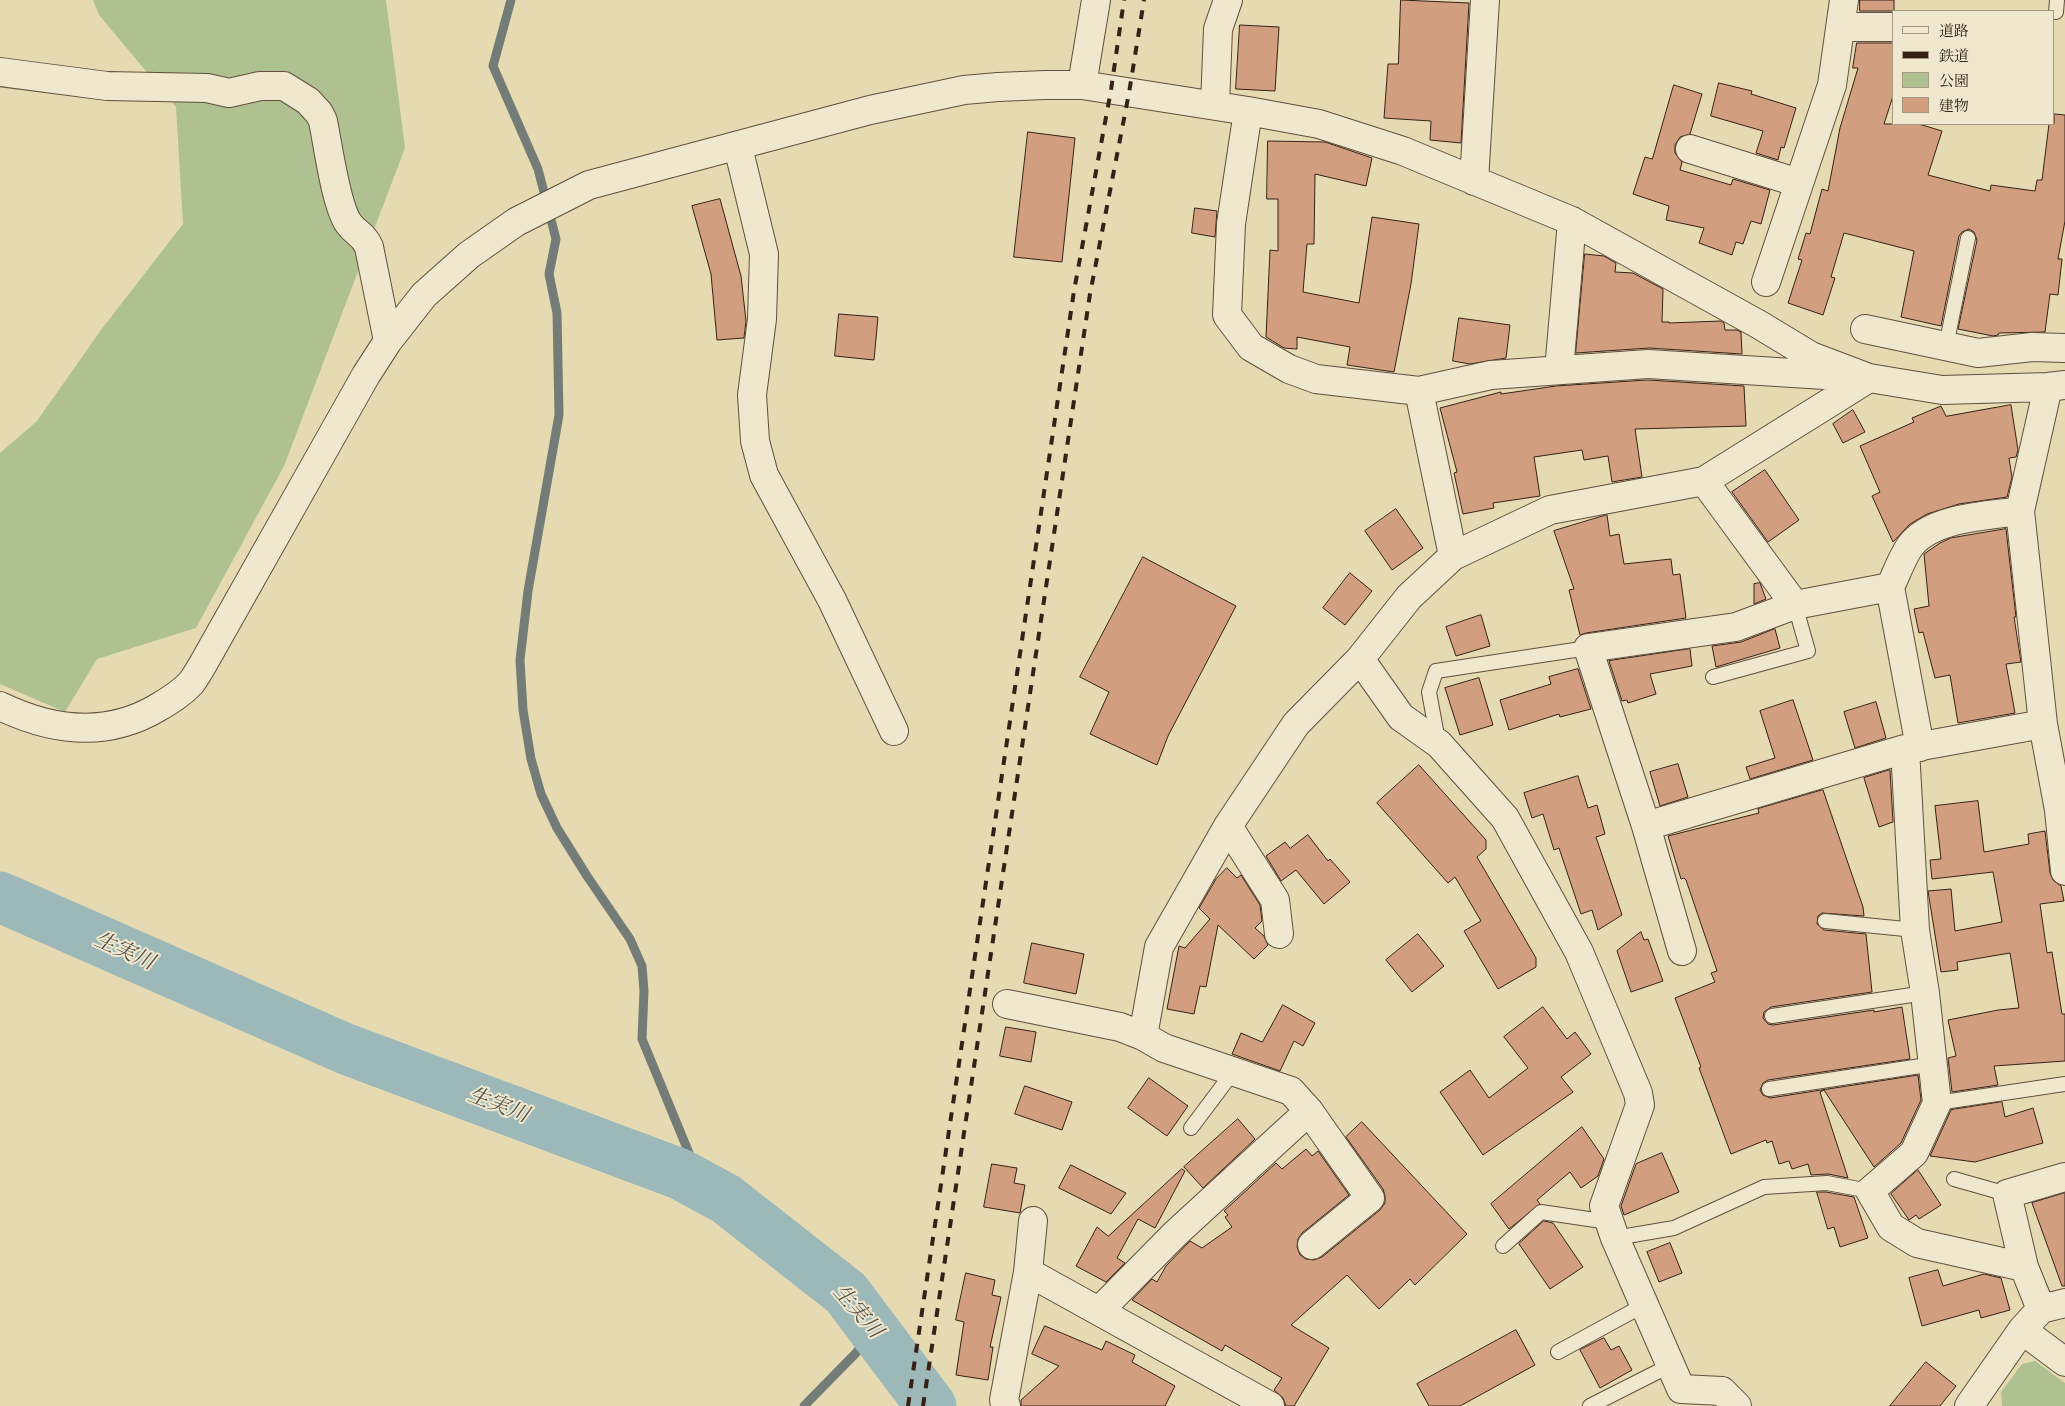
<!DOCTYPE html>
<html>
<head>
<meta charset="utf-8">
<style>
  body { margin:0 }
  #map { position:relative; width:2065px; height:1406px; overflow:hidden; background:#e6dab3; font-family:"IM FELL Great Primer","Noto Serif JP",serif }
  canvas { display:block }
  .legend { position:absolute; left:1892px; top:10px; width:162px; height:115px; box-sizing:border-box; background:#efe7ce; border:1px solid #a59884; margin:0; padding:6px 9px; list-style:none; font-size:15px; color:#362116 }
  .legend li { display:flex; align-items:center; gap:10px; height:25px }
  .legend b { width:25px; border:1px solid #a59884 }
</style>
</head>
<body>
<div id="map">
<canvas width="2065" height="1406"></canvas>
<ul class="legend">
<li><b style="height:6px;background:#efe7ce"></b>道路</li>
<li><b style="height:6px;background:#362116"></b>鉄道</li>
<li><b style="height:14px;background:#afc191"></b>公園</li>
<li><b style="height:14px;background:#d29e80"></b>建物</li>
</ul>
</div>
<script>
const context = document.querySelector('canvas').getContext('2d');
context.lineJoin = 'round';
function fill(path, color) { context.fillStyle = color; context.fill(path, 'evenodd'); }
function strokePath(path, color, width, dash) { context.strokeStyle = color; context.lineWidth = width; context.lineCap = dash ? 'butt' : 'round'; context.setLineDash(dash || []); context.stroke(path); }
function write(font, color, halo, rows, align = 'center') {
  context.font = font + ' "IM FELL Great Primer","Noto Serif JP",serif'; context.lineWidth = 4; context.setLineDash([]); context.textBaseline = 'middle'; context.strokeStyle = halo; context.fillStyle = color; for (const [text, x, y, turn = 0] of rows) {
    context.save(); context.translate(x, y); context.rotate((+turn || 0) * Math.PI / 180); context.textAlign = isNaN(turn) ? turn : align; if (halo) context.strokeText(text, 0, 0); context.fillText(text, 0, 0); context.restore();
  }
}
fill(new Path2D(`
  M 93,0 L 386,0 L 405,148 L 284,466 L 196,628 L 97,659 L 65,712 L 0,684 L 0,453 L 37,421 L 101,330 L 183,224 L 176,107 L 99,15 Z
  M 2035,1361 L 2065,1383 L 2065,1406 L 2002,1406 L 2001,1392 L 2022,1364 Z`), '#afc191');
strokePath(new Path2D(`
  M 511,0 L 493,66 L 538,169 L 556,239 L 549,274 L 557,313 L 559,415 L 528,591 L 520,660 L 523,710 L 531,759 L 541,794 L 557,828 L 587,876 L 630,939 L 642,966 L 644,991 L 642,1039 L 703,1187
  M 804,1406 L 856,1353 L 873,1329`), '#737c77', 9);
strokePath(new Path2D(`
  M 0,897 L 346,1049 L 680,1174 L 726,1199 L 846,1293 L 931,1406`), '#9cb8b8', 51);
const building = new Path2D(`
  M 1401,0 L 1469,3 L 1461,143 L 1430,140 L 1431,121 L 1384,118 L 1388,64 L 1398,64 Z
  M 1860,0 L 1894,0 L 1894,11 L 1860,11 Z
  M 1240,25 L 1279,27 L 1275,91 L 1236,89 Z
  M 1857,43 L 1894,43 L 1894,93 L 1884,124 L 1919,124 L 1942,131 L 1928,175 L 1990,191 L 1991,185 L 2035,191 L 2037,180 L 2042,180 L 2049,124 L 2054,124 L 2054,114 L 2065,115 L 2065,221 L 2058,259 L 2062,259 L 2058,295 L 2050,294 L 2045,332 L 1999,333 L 1998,335 L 1993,336 L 1958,329 L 1977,240 L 1974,232 L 1969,229 L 1962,232 L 1959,236 L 1941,326 L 1901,317 L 1914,251 L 1844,233 L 1831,277 L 1835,278 L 1823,315 L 1788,303 L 1802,260 L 1798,259 L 1806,233 L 1810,234 L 1822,189 L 1828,191 L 1840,128 L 1858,68 L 1853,68 Z
  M 1719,83 L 1752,91 L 1751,94 L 1796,108 L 1784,148 L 1781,147 L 1778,160 L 1756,153 L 1763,131 L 1711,116 Z
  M 1674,85 L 1702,94 L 1690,134 L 1680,137 L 1675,145 L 1675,153 L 1682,162 L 1680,170 L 1731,185 L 1733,179 L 1770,190 L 1761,224 L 1751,221 L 1743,244 L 1736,242 L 1732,255 L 1699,243 L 1704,228 L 1666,220 L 1669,206 L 1633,194 L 1645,157 L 1652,159 Z
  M 1028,132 L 1075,138 L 1062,262 L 1014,257 Z
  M 1268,141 L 1325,142 L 1372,158 L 1366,186 L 1315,174 L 1314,244 L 1307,244 L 1303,292 L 1359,303 L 1372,217 L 1419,224 L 1411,284 L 1394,372 L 1347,365 L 1350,347 L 1297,337 L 1297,349 L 1284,348 L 1266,337 L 1270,250 L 1278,251 L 1278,199 L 1267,199 Z
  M 720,199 L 741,276 L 746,321 L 744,338 L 717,340 L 711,274 L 692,206 Z
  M 1195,208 L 1217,211 L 1215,237 L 1192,233 Z
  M 1585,254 L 1604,256 L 1616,263 L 1615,272 L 1633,273 L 1663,289 L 1662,322 L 1669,322 L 1669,323 L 1721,321 L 1724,323 L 1725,330 L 1737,330 L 1741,332 L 1742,354 L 1649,348 L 1576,353 Z
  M 839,314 L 878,317 L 874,360 L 835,356 Z
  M 1459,318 L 1510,325 L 1506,358 L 1470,364 L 1453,361 Z
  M 1648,380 L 1744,386 L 1746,426 L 1635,429 L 1642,477 L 1612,482 L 1608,456 L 1584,460 L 1582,450 L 1534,457 L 1540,496 L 1493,503 L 1494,508 L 1463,514 L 1454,473 L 1457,472 L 1440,408 L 1501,392 L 1501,394 L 1556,386 Z
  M 2011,405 L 2018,450 L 2016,457 L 2009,458 L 2012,477 L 2007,497 L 1959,504 L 1927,514 L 1910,524 L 1893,542 L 1872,496 L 1880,492 L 1860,446 L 1914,422 L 1912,418 L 1941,406 L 1946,416 Z
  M 1853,410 L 1865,432 L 1843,443 L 1833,424 Z
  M 1765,470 L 1799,520 L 1768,542 L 1732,492 Z
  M 1396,509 L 1423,548 L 1392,570 L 1365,531 Z
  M 1607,515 L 1610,536 L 1619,534 L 1624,564 L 1671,559 L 1673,575 L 1680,574 L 1686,618 L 1586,633 L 1580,635 L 1569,590 L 1574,589 L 1554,531 Z
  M 2006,529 L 2016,617 L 2014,617 L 2021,662 L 2006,664 L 2015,713 L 1958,723 L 1950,675 L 1935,678 L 1923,632 L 1919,633 L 1914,609 L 1929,606 L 1924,554 L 1940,543 L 1951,538 Z
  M 1143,557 L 1236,606 L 1168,736 L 1157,765 L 1090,734 L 1109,692 L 1080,677 Z
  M 1350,573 L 1372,591 L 1345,625 L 1323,608 Z
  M 1760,583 L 1766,599 L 1754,604 L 1754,584 Z
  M 1481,615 L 1490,646 L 1456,656 L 1446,627 Z
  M 1775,629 L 1780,648 L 1716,667 L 1712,646 L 1741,642 Z
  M 1690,649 L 1692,666 L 1650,674 L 1656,694 L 1628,703 L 1627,700 L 1622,701 L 1609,661 Z
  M 1578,669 L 1591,709 L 1560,717 L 1559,714 L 1509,730 L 1500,700 L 1551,684 L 1549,677 Z
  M 1479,678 L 1493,725 L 1460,735 L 1445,688 Z
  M 1793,700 L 1813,760 L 1750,779 L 1746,767 L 1775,758 L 1760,711 Z
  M 1876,702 L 1886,738 L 1855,748 L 1844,712 Z
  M 1678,764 L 1688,797 L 1660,806 L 1650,772 Z
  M 1419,765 L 1486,840 L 1486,849 L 1477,857 L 1536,958 L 1536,967 L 1498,989 L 1464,931 L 1481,921 L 1455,877 L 1448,883 L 1377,803 Z
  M 1890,770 L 1893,822 L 1879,827 L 1864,778 Z
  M 1578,776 L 1588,808 L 1597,805 L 1605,834 L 1596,837 L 1622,915 L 1598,930 L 1592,910 L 1581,914 L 1559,848 L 1554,850 L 1543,814 L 1532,818 L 1524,793 Z
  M 1823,790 L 1863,907 L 1864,916 L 1822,913 L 1818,916 L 1817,924 L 1824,930 L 1866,934 L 1872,992 L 1771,1007 L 1764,1012 L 1763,1018 L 1768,1024 L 1773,1025 L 1874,1010 L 1874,1012 L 1902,1007 L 1910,1059 L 1768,1080 L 1763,1083 L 1760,1090 L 1763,1095 L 1770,1098 L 1918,1075 L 1921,1100 L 1901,1143 L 1874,1167 L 1824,1090 L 1820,1092 L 1848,1178 L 1828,1174 L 1811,1175 L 1808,1164 L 1792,1169 L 1789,1161 L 1779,1164 L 1772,1141 L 1767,1143 L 1766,1140 L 1731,1154 L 1699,1068 L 1701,1067 L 1675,998 L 1715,982 L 1711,973 L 1717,971 L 1686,880 L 1684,878 L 1681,879 L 1668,836 L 1759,813 L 1758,809 Z
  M 1978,801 L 1984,852 L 2029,844 L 2028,834 L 2045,831 L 2050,873 L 2053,880 L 2061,886 L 2064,901 L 2040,904 L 2047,953 L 2052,952 L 2062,1014 L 2065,1014 L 2065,1061 L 1994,1066 L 1998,1085 L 1952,1092 L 1948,1058 L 1956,1056 L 1948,1020 L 1998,1010 L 2019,1008 L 2010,953 L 1957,962 L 1958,970 L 1941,972 L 1928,891 L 1951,889 L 1955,931 L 2002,922 L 1993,872 L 1932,879 L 1930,860 L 1941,859 L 1935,806 Z
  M 1308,835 L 1328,861 L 1330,859 L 1350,882 L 1324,904 L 1296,870 L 1281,881 L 1266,856 L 1285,842 L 1290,848 Z
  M 1227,868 L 1237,878 L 1241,875 L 1260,905 L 1262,921 L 1255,928 L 1264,936 L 1268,945 L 1254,959 L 1218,925 L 1206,987 L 1200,986 L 1194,1014 L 1167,1009 L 1179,946 L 1185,948 L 1210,919 L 1199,908 L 1216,879 Z
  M 1641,932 L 1644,940 L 1648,939 L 1663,981 L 1631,992 L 1617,951 Z
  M 1418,934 L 1444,966 L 1412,992 L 1386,960 Z
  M 1032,943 L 1084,954 L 1076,994 L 1024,983 Z
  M 1283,1005 L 1315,1023 L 1303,1046 L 1294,1041 L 1280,1071 L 1232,1054 L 1241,1033 L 1262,1042 Z
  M 1543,1007 L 1567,1039 L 1575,1032 L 1591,1054 L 1561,1077 L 1573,1092 L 1483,1155 L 1440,1092 L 1470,1070 L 1489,1098 L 1528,1068 L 1504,1037 Z
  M 1006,1027 L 1036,1032 L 1031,1062 L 1000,1056 Z
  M 1149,1078 L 1188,1106 L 1167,1136 L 1128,1108 Z
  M 1025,1086 L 1072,1102 L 1062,1130 L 1015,1114 Z
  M 2002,1102 L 2005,1117 L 2033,1108 L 2043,1143 L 1975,1162 L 1930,1156 L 1951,1110 Z
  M 1238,1119 L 1255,1139 L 1203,1188 L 1184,1167 Z
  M 1362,1122 L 1467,1234 L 1415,1285 L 1410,1279 L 1379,1309 L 1347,1275 L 1291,1325 L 1329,1348 L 1294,1406 L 1286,1406 L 1283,1398 L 1274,1390 L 1282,1378 L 1225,1345 L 1222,1351 L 1132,1300 L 1152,1279 L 1157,1282 L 1166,1266 L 1190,1241 L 1202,1248 L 1232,1227 L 1225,1217 L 1228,1215 L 1224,1211 L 1276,1163 L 1282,1169 L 1306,1149 L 1312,1156 L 1318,1151 L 1349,1195 L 1302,1233 L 1298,1239 L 1297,1247 L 1300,1255 L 1306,1259 L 1314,1260 L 1322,1257 L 1380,1210 L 1385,1203 L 1385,1196 L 1383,1189 L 1346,1137 Z
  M 1582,1127 L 1604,1159 L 1598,1176 L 1581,1188 L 1570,1172 L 1537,1200 L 1540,1204 L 1509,1229 L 1491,1204 Z
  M 1662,1153 L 1679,1192 L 1624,1215 L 1621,1206 L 1636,1164 Z
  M 992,1164 L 1017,1168 L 1014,1183 L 1025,1185 L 1020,1213 L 984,1207 Z
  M 1071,1165 L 1126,1193 L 1111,1214 L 1059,1188 Z
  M 1182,1169 L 1185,1171 L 1155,1228 L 1138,1219 L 1117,1258 L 1125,1263 L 1106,1282 L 1076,1266 L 1097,1227 L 1108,1236 Z
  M 1918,1170 L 1941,1205 L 1919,1219 L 1916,1215 L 1909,1220 L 1891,1194 Z
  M 1817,1192 L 1826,1192 L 1854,1197 L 1868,1238 L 1840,1247 L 1834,1227 L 1828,1229 Z
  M 2065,1193 L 2065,1286 L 2062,1286 L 2032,1203 Z
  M 1544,1221 L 1553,1223 L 1583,1267 L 1550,1289 L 1519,1244 Z
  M 1670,1243 L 1682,1273 L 1659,1282 L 1647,1252 Z
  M 1938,1270 L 1943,1286 L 1984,1274 L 2001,1278 L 2010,1310 L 1981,1318 L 1979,1310 L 1922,1326 L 1909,1278 Z
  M 966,1273 L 995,1280 L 992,1295 L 1001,1297 L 990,1347 L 993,1347 L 988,1380 L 956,1375 L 964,1322 L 956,1320 Z
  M 1045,1326 L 1102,1350 L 1106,1341 L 1135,1355 L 1132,1362 L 1175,1386 L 1165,1406 L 1021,1406 L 1021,1400 L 1059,1366 L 1032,1354 Z
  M 1516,1330 L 1535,1365 L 1460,1406 L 1429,1406 L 1417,1384 Z
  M 1604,1338 L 1611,1350 L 1619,1346 L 1632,1370 L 1600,1388 L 1580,1350 Z
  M 1926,1362 L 1956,1386 L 1940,1406 L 1890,1406 Z`);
fill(building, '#d29e80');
strokePath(building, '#362116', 1);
const lane = new Path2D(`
  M 2056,12 L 2057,0
  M 1946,346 L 1968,238
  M 1713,677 L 1808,651 L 1795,605
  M 1438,741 L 1429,692 L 1436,671 L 1588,648
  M 1825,921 L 1915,930
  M 1772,1016 L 1925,993
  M 1769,1089 L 1934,1064
  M 1937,1103 L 2065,1084
  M 1191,1128 L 1233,1072
  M 1954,1179 L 2007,1194
  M 1615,1238 L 1674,1228 L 1764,1187 L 1827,1183 L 1870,1191
  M 1503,1246 L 1541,1212 L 1609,1222
  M 1558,1352 L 1644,1305
  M 1590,1406 L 1669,1366`);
const street = new Path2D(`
  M 1841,27 L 1894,27
  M 0,72 L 107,86 L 207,88 L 229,93 L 260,86 L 284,86 L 308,101 L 319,113 L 323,121 C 328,145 336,207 349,224 C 356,234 363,233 369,247 L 388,341
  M 1082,85 L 1096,0
  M 1215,105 L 1218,29 L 1228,0
  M 1248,111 L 1231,224 L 1227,315 L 1251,347 L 1289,369 L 1316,379 L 1419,391 L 1491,375 L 1648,364 L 1841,376
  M 738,147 L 764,254 L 762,319 L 752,395 L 755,441 L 764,475 L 832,600 L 894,731
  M 1690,149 L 1799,183
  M 1474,181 L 1485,0
  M 1766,282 L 1832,85 L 1844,0
  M 1865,329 L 1978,353 L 2032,347 L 2065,348
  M 1559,370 L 1572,221
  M 2048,387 L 2020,511 L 2043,724 L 2059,810 L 2065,871
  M 1419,391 L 1453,556
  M 1704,481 L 1795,605
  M 1890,587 C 1896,575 1903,555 1911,545 C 1933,517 1987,516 2020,511
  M 1360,659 L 1401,717 L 1439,744 L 1505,818 L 1579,952 L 1638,1093 L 1640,1105 L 1604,1206 L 1615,1238 L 1681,1389 L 1722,1391 L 1737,1406
  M 0,706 C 52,731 106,738 157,708 C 169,701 181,694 191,683 C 197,675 202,666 207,657 L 366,375 L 388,341 L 424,295 L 469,255 L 516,222 L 589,185 L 870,110 L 964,90 L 998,87 L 1045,85 L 1082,85 L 1248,111 L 1319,124 L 1403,151 L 1572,221 L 1758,324 L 1811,356 L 1869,378 L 1942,390 L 2048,387 L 2065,385
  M 1905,749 L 1915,930 L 1925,993 L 1937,1103 L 1914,1153 L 1870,1191 L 1891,1227 L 1917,1243 L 2024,1267
  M 1228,826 L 1275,900 L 1279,934
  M 1646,826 L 1905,749 L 2043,724
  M 1682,951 L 1646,826 L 1588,648 L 1736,627 L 1795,605 L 1890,587 L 1920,747
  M 1007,1004 L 1120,1027 L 1143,1036 L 1164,1048 L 1291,1091 L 1309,1111 L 1370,1198 L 1312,1245
  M 1143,1036 L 1159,947 L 1228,826 L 1296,724 L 1360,659 L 1409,597 L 1453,556 L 1550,510 L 1704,481 L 1869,378
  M 1028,1272 L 1270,1406
  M 2041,1309 L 2024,1267 L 2007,1194 L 2065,1177
  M 1100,1310 L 1175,1234 L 1309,1111
  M 2022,1330 L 2065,1362
  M 1006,1406 L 1004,1400 L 1028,1272 L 1033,1221
  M 1969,1406 L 2022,1330 L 2041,1309 L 2065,1303`);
strokePath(lane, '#624f3d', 16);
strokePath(street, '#624f3d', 30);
strokePath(lane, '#efe7ce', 14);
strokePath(street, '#efe7ce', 28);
strokePath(new Path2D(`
  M 908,1406 L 1074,291 L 1111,90 L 1124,0
  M 923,1406 L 1090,294 L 1129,93 L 1144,0`), '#362116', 4, [9, 9]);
write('italic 21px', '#554e47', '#efe7ce', [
  ["生実川",124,952,24],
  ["生実川",498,1106,21],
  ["生実川",857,1312,49]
]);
</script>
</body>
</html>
